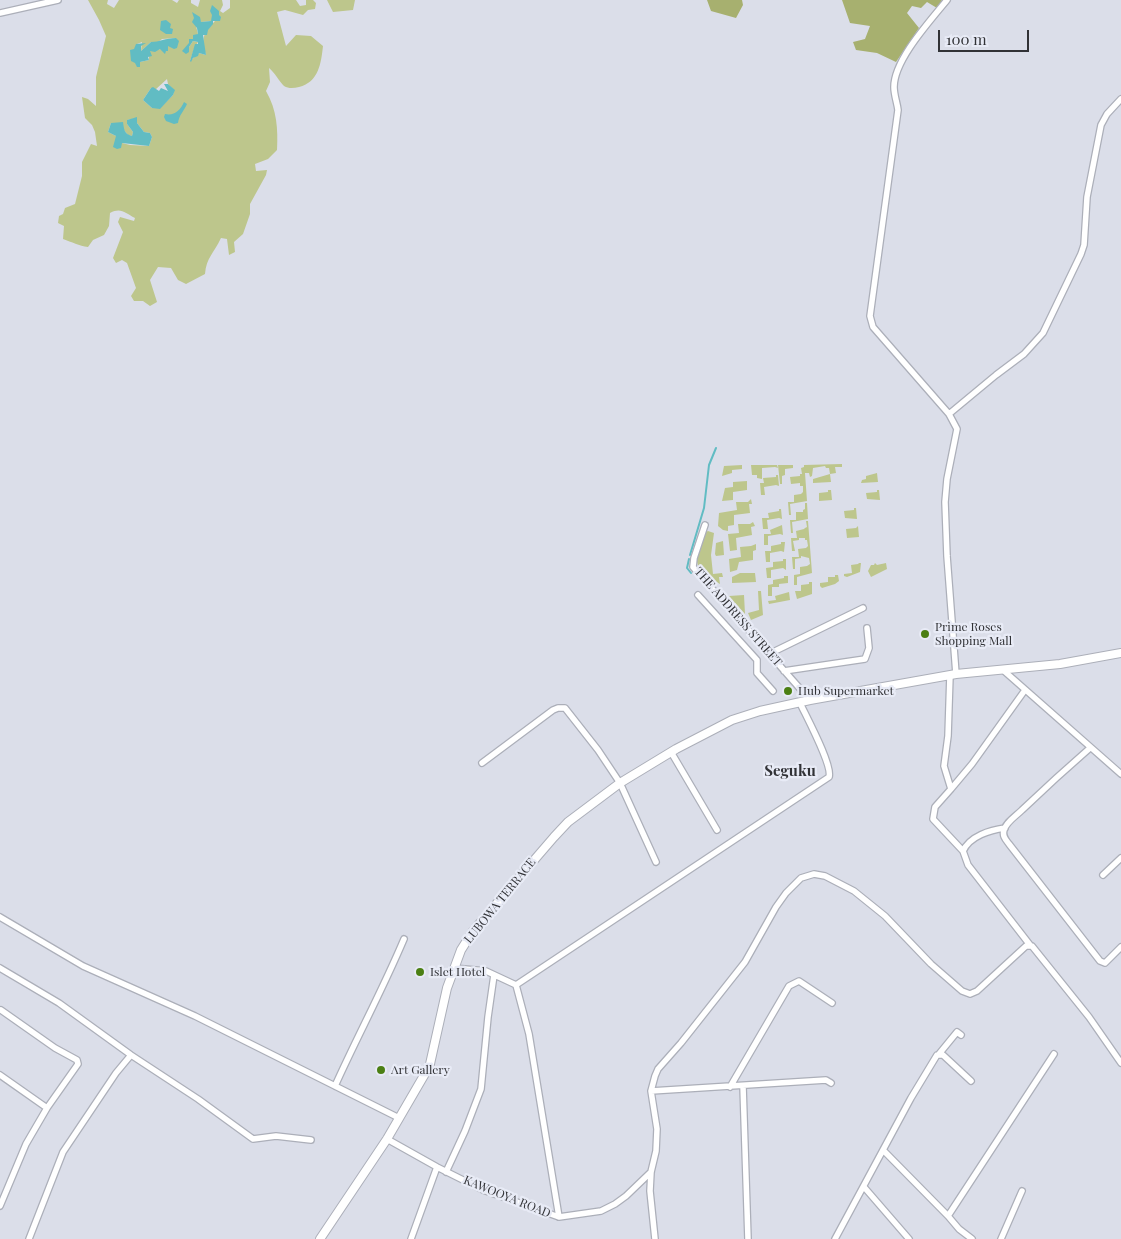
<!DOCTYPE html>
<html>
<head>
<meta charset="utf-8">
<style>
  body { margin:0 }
  #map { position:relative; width:1121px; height:1239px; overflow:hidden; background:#dbdee9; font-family:"Playfair Display",serif }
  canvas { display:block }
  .scale { position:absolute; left:938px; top:30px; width:91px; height:22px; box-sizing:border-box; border:2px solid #313236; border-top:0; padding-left:6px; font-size:15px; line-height:18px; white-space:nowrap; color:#313236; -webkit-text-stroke:4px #e8ebf6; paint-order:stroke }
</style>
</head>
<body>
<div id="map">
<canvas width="1121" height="1239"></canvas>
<div class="scale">100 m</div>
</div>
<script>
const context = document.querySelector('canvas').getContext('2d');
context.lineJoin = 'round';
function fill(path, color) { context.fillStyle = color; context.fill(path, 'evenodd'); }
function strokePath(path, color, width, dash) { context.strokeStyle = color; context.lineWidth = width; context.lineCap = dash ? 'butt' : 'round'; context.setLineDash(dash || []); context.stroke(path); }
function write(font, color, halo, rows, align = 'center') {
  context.font = font + ' "Playfair Display",serif'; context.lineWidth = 4.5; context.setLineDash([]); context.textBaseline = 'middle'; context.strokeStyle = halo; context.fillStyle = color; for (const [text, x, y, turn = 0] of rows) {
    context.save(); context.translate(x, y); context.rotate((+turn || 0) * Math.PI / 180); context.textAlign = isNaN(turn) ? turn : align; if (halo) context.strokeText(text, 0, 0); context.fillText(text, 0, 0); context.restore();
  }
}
fill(new Path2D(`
  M 88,0 L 108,0 L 107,4 L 114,8 L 119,0 L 172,0 L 177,3 L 179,0 L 191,0 L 191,3 L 198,7 L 200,0 L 222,0 L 223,5 L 220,11 L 223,13 L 230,8 L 230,0 L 296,0 L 300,6 L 306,5 L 306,0 L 313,0 L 316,3 L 315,9 L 308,10 L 303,15 L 285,10 L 277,12 L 286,46 L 296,35 L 311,36 L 323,46 C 321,63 319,82 299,87 C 294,88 289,89 284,86 C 279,81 275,73 269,68 L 270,82 L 266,91 C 277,110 278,129 277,150 L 268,159 L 255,164 L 256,171 L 267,170 L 266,175 L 250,204 L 250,214 L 243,234 L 234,242 L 235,252 L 229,255 L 227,239 L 221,238 C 214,253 206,258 205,274 L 186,284 L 178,280 L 171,268 L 158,267 L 150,280 L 157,302 L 150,306 L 143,301 L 134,301 L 131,296 L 136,288 L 127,263 L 122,260 L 116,263 L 113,258 L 123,232 L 118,222 L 120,217 L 134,221 L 135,218 C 125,213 121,207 110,213 L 109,226 L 104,235 L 93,240 L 88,247 C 79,246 72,242 63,239 L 64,226 L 58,223 L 59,216 L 63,214 L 65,208 L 75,204 L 82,176 L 82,162 L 91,144 L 97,146 L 95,132 L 92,125 L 85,118 L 82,97 L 88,99 L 96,106 L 96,77 L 106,36 L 99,20 ZM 212,15 L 215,21 C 203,34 201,37 206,55 L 199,53 L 190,61 L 194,49 L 198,42 L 193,41 L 189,47 L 189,43 L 198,34 L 194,18 L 199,19 L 201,22 L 212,21 ZM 176,38 L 172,46 L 168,46 L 168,51 L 163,51 L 161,49 L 149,51 L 149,60 L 140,62 L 140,67 L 131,57 L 137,44 L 142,42 L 141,51 L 151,42 L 158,42 L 162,39 ZM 167,79 L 168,84 L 174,90 L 173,95 L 160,108 L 152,108 L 143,100 L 151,88 L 155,90 ZM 137,118 L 137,123 L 144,132 L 150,133 L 152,137 L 149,146 L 130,145 L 122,143 L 116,139 L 116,136 L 108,132 L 111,123 L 118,123 L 128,135 L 132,136 L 133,132 L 127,124 L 127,120 Z
  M 327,0 L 355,0 L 353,10 L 333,12 Z
  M 842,464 L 842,467 L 835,467 L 836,473 L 830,474 L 831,482 L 813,483 L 813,479 L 830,474 L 829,468 L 826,468 L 825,466 L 813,468 L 812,476 L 810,477 L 809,473 L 805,473 L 807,501 L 790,504 L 791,515 L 789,515 L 788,502 L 794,502 L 794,495 L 801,494 L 803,492 L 803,486 L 800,486 L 800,483 L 791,484 L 790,477 L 800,476 L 800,474 L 802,474 L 801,468 L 804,467 L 804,465 Z
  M 742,465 L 742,469 L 732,470 L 732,473 L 722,476 L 724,466 Z
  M 751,465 L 777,465 L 778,468 L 775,467 L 762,468 L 762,479 L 757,478 L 757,475 L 752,475 Z
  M 778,465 L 793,465 L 793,468 L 785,469 L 785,475 L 782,476 L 782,484 L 780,484 Z
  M 877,473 L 878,482 L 861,483 L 862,480 L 866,479 L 866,476 Z
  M 776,475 L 778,475 L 779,486 L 776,485 L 764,487 L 765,495 L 761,495 L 760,483 L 764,483 L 763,478 L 776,477 Z
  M 747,481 L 747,490 L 733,492 L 733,500 L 722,501 L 725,488 L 733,487 L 733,482 Z
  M 828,490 L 831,490 L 832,500 L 819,501 L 819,493 L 828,492 Z
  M 877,490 L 879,490 L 880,500 L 867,499 L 866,493 L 877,492 Z
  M 751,499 L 752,504 L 749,504 L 750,513 L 734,515 L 734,525 L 728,526 L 728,531 L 723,530 L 718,526 L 719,513 L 737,510 L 736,502 L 748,502 Z
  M 805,503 L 807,503 L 808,519 L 792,522 L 793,533 L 791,533 L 790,520 L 796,520 L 796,512 L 803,512 L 803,510 L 805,509 Z
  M 854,508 L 856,508 L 857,519 L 845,518 L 844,511 L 854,510 Z
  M 779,509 L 781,509 L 782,519 L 779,518 L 767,520 L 768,529 L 763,529 L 762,518 L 769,518 L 768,513 L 779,511 Z
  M 806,521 L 808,521 L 812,573 L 797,577 L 797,585 L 794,585 L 794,575 L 800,574 L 800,567 L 807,566 L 810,564 L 809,558 L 801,556 L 801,558 L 795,559 L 795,569 L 793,569 L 792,557 L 799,557 L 798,549 L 806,548 L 808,546 L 807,540 L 805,540 L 805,538 L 799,538 L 799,540 L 793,541 L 795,551 L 792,551 L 791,538 L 797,538 L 796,531 L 804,529 L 805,528 L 807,527 Z
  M 753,522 L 755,526 L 751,527 L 752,535 L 736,538 L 737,550 L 730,551 L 728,534 L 739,533 L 738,524 L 750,524 Z
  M 782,525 L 783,535 L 780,534 L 768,536 L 768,545 L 764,545 L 764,534 L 771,534 L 770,530 Z
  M 858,526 L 859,537 L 847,538 L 846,529 L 856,528 Z
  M 708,531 L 714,533 L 711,555 L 713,574 L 722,573 L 723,577 L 719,577 L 720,584 L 715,581 L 712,583 C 691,560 695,561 704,533 Z
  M 723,541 L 724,555 L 716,556 L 715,554 L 716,543 Z
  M 781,542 L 785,542 L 784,552 L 781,551 L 770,553 L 770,562 L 766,562 L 765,551 L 771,551 L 771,546 L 781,544 Z
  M 756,544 L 756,550 L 753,551 L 753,560 L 739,562 L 737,570 L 730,572 L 729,559 L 741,557 L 740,547 L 751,546 Z
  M 783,559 L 786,559 L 786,570 L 783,568 L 771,570 L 771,578 L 767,578 L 766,568 L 773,567 L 773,562 L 783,561 Z
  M 859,563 L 861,563 L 860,572 L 847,577 L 844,576 L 844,574 L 852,573 L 851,565 L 858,564 Z
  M 875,563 L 877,565 L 886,563 L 887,569 L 871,577 L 868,571 L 871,565 L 874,565 Z
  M 740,573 L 755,573 L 756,582 L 732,583 L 732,577 Z
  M 835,575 L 838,575 L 839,581 L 835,584 L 822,588 L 820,586 L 820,583 L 828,582 L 828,577 L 835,577 Z
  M 784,576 L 788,576 L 788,583 L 779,584 L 779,587 L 772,587 L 772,596 L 768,596 L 768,585 L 773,584 L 773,580 L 784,578 Z
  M 809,582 L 812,582 L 812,594 L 797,599 L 795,591 L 801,591 L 801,585 L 809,584 Z
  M 758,591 L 761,591 L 763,615 L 751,620 L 748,613 L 759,610 Z
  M 789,592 L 790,600 L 769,604 L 768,601 L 776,600 L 775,596 Z
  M 744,595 L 745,614 L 729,596 Z`), '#bdc68c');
fill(new Path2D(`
  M 707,0 L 742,0 L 743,5 L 736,18 L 711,11 Z
  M 842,0 L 942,0 L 937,8 L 927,2 L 921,8 L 912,6 L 907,13 L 919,28 L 896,62 L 877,53 L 856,50 L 853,42 L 865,39 L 870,26 L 850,23 Z`), '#a7b06f');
fill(new Path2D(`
  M 212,5 L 219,11 L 219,15 L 221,17 L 220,21 L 213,21 L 213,24 L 208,30 L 207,35 L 203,35 L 206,55 L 199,53 L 198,56 L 193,58 L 191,62 L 190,61 L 195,44 L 198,44 L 198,42 L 193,41 L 189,47 L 189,52 L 186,54 L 182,51 L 189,43 L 189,39 L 193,39 L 193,35 L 198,34 L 197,28 L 192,22 L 194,18 L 192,12 L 200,17 L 201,22 L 211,21 L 212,15 L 210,11 Z
  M 166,20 L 171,24 L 170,28 L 173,29 L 172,34 L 166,34 L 160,30 L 161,21 Z
  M 176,38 L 179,41 L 177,48 L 174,49 L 168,46 L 168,51 L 166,51 L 165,54 L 160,49 L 155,52 L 150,51 L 152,56 L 148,57 L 149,60 L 140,62 L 140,67 L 137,67 L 135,63 L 131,61 L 130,50 L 134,49 L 136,44 L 146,43 L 141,46 L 141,51 L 151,42 C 159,42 166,38 176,38 Z
  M 164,84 L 168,84 L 175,90 L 173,95 L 160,109 L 152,108 L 143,100 L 151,88 L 153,87 L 159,91 L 161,88 L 168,91 Z
  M 184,102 L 187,104 C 184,111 179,115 178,123 L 174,124 L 166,121 L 164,117 L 165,114 C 174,116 180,111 184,102 Z
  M 137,117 L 137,123 L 144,132 L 150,133 L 152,137 L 149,146 L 122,143 L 121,148 L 117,149 L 113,147 L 116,136 L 108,132 L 111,123 L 123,122 C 124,129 124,134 132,136 L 133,132 L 127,124 L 127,120 Z`), '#61bcc3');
strokePath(new Path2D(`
  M 690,555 L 704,508 L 709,465 L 716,448
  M 689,559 L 687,568 L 691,573`), '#61bcc3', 2);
const minor = new Path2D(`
  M 947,0 C 930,21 894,60 894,87 C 894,95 897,102 898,110 L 870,316 L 873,327 L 949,414 L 957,429 L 947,479 L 945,502 L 947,556 L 956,674
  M 0,13 L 58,0
  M 949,414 L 996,375 L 1024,354 L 1043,333 L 1081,254 L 1084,245 L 1087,197 L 1101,125 L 1107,114 L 1121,99
  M 705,525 L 694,558 L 693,567 L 810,700
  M 698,595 L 757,660 L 757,673 L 773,691
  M 769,654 L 863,608
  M 1003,670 L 1121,774
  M 784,671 L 865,659 L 869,648 L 867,628
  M 950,675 L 948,736 L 944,766 L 951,789 L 935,807 L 933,819 L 963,851
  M 1090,748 C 1067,768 1044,789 1022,810 C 1016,816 1006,822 1004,830 C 1002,836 1006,840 1009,844 L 1100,961 L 1105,963 L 1121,947
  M 671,752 L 717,830
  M 482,763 L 553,710 L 558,708 L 565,708 L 598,750 L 620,783 L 656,862
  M 951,789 L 972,764 L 1025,690
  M 1005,828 C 990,830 970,836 963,851 L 968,865 L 1030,945
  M 1103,875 L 1121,858
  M 0,917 L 83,966 L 195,1016 L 399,1118
  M 0,968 L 59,1003 L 131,1055 L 198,1099 L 253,1139 L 276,1136 L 311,1140
  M 454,968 L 486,971 L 516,985
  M 1,1010 L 55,1048 L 77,1060 L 78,1064 L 47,1108
  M 939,1054 L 957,1032 L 961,1035
  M 0,1075 L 47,1108 L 26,1144 L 0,1206
  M 335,1086 C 357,1037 383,989 404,939
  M 743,1086 L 748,1239
  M 730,1087 L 789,986 L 799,981 L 832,1003
  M 651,1091 L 826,1080 L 831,1083
  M 387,1139 L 437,1167 L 483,1190 L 559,1217 L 601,1211 L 615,1204 L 626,1196 L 651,1172
  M 883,1150 L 948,1216 L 1054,1054
  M 446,1172 L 465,1131 L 481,1089 L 488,1017 L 494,975
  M 864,1187 L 909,1239
  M 948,1216 L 959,1229 L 972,1239
  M 559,1217 L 529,1034 L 516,985 L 829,777 C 833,766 806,716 800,703
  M 29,1239 L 63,1152 L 116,1073 L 131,1055
  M 411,1239 L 437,1167
  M 655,1239 L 650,1191 L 651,1172 L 656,1151 L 657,1129 L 651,1091 L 655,1076 L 658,1069 L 681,1043 L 745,962 L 776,907 L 786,893 L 801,878 L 814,874 L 825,876 L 854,891 L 885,916 L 931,964 L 962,991 L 970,994 L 977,991 L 1026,946 L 1032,946 L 1089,1017 L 1121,1063
  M 835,1239 L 911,1098 L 937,1055 L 943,1055 L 971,1081
  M 1001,1239 L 1022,1191`);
const tertiary = new Path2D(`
  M 320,1239 L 387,1139 L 426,1072 L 430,1064 L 447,988 L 461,950 L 473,931 L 554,837 L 568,822 L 620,783 L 676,749 L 732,720 L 760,711 L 810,700 L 956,674 L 1060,664 L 1121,653`);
strokePath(minor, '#acafb9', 8);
strokePath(tertiary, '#acafb9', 10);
strokePath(minor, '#fff', 5.5);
strokePath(tertiary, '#fff', 8);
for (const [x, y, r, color] of [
  [925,634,5,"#4b7f13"],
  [788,691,5,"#4b7f13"],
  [420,972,5,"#4b7f13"],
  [381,1070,5,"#4b7f13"]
]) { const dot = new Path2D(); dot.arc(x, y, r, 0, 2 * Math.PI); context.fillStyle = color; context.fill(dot); strokePath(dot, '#e8ebf6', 2); }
write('12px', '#313236', '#e8ebf6', [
  ["THE ADDRESS STREET",738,617,49],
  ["LUBOWA TERRACE",500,901,-51],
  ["KAWOOYA ROAD",507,1197,22]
]);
write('12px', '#313236', '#e8ebf6', [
  ["Prime Roses",935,627],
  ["Shopping Mall",935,641],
  ["Hub Supermarket",798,691],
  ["Islet Hotel",430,972],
  ["Art Gallery",391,1070]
], 'left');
write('bold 15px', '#313236', '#e8ebf6', [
  ["Seguku",790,771]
]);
</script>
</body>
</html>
